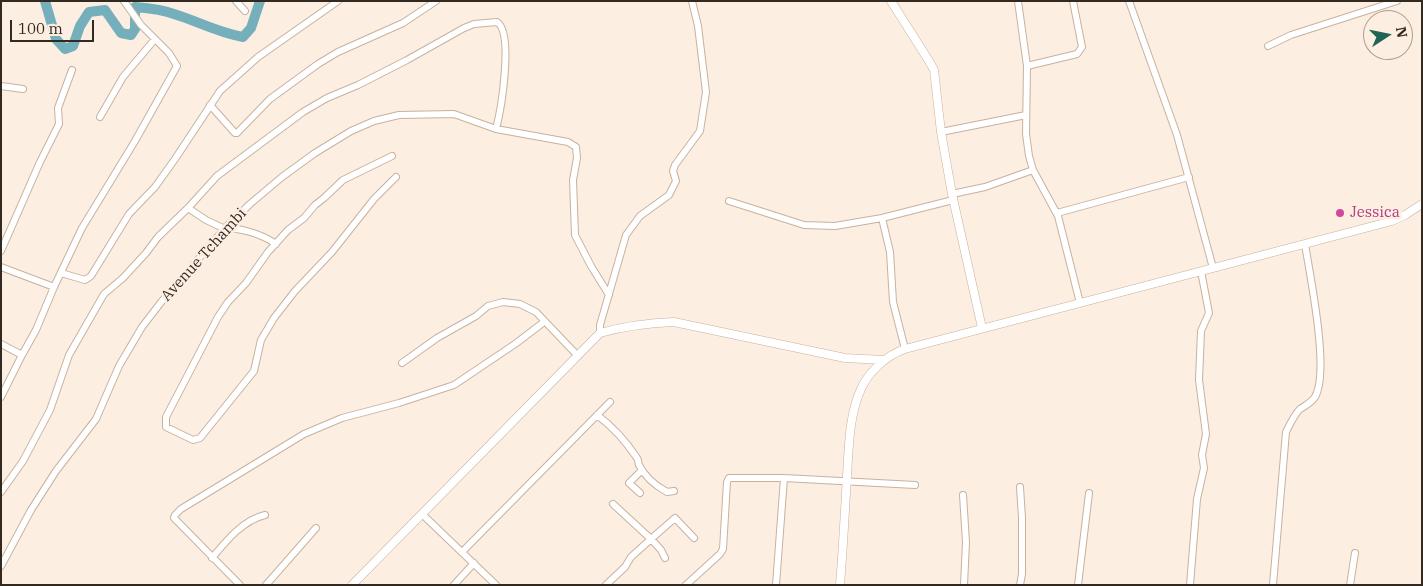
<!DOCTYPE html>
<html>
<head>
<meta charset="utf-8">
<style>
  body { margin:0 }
  #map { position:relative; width:1423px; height:586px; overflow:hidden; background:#fceee1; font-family:"IBM Plex Serif",serif }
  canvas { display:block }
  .frame { position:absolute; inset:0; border:2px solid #322921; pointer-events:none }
  .north { position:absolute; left:1363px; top:10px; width:50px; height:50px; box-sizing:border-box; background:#fceee1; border:1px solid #ab9f94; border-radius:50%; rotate:79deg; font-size:14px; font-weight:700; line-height:20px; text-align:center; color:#322921 }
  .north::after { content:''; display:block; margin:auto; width:18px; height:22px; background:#206455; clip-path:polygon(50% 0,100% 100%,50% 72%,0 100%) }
  .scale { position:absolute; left:10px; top:20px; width:84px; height:22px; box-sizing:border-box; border:2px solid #322921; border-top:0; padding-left:6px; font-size:15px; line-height:18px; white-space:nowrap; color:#322921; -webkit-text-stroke:4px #fceee1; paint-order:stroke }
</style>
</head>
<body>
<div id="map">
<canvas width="1423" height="586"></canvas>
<div class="frame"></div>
<div class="north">N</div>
<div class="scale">100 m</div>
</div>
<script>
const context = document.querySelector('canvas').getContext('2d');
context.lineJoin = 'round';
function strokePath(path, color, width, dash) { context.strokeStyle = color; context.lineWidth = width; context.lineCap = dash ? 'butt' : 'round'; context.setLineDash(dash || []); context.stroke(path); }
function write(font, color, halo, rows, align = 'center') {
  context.font = font + ' "IBM Plex Serif",serif'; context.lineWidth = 5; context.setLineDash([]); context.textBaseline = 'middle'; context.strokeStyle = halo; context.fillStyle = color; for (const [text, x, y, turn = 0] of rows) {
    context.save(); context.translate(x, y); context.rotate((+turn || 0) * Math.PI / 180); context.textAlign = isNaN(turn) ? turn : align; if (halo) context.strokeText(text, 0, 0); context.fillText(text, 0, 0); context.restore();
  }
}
strokePath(new Path2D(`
  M 45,1 L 56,39 L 65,49 L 73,46 L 80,26 L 89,12 L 105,10 L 121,33 L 131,35 L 135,29 L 135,7 C 149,8 164,10 177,15 C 199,22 220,33 243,37 L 251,28 L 260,1`), '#75afbc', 10);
const minor = new Path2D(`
  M 236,1 L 245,11
  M 1018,1 L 1027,66
  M 1073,1 L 1082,47 L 1077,54 L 1027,66 L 1026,134 L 1029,156 L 1033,170 L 1058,216 L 1080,303
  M 1129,1 L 1177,135 L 1213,268
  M 1268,46 L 1291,35 L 1397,1
  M 1,86 L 23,89
  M 210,105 L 235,133 L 237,133 L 270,99 L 318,64 L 338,52 L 403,23 L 436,1
  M 100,117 L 123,77 L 155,39
  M 941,132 L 1026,115
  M 392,156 L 343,180 L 324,198 L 315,205 L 304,218 L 288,230 L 268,252 L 246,283 L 228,302 L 218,317 L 166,417 L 166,427 L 193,440 L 200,438 L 254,371 L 261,340 L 274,318 L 295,291 L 332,252 L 374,199 L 396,177
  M 952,194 L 985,187 L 1033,170
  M 729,201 L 804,225 L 835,226 L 882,218 L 953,200
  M 188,208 L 206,220 L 225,229
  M 1057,213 L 1189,177
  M 882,218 L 890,252 L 893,302 L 905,349
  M 226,227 C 244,230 260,233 276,244
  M 1,251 L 40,162 L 59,124 L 58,108 L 72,70
  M 1,267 L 54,287
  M 61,273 L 85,280 L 91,276 L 129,214 L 155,187 L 175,159 L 220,91 L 258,57 L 338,1
  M 600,333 L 600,325 L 626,235 L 640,216 L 669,195 L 676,181 L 673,171 L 675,165 L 700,131 L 706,92 L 698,26 L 692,1
  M 1,344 L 22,355
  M 402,363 L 437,338 L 476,316 L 488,306 L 503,302 L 520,304 L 536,312 L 578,356
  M 1,397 L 22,355 L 36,330 L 54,287 L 82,228 L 135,141 L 177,66 L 169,53 L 141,25 L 124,1
  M 597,415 C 612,426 627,443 637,458 C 640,463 637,460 639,465 C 645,477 656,486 667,492 L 674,491
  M 1020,487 L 1022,518 L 1022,574 L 1020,585
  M 1,492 L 23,461 L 50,410 L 69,355 L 104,294 L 123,278 L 146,253 L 158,237 L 188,208 L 217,176 L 303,112 L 327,98 L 358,85 L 407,60 L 464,28 L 474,24 L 497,22 C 514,33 501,110 496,129
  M 640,493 L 629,483 L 642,470
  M 963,495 L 966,542 L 964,585
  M 613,504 L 651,539 L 675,518 L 694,538
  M 422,514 L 496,585
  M 462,552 L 610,402
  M 212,558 C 226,541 243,520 265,515
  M 1,566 L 31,510 L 56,471 L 96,419 L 119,366 L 142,327 L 162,301 L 226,227 L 250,204 L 282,177 L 315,153 L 351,131 L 374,121 L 399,115 L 454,114 L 496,129 L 568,142 L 576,147 L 577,158 L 573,180 L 575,235 L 591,266 L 609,295
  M 240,585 L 174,518 L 175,515 L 181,509 L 304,434 L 342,418 L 399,403 L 454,385 L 515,344 L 544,322
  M 266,585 L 316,528
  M 454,585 L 474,563
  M 606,585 L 625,567 L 631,557 L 651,539 L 661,550 L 665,558
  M 686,585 L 720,554 L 723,549 L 727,482 L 729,478 L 784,478 L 915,485
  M 776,585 L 784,478
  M 1078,585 L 1089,493
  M 1190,585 L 1197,499 L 1204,468 L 1202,455 L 1206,434 L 1199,380 L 1201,331 L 1209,313 L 1201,271
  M 1273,585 L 1286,432 C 1290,424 1294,415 1300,409 C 1306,405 1311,403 1315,397 C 1330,371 1310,276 1305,244
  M 1350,585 L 1355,553`);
const tertiary = new Path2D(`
  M 891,1 L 929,61 L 934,70 L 941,132 L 952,194 L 982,328
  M 352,585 L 600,333 C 625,326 648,323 674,322 L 845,358 L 884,360
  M 840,585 C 843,548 845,511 847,475 C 849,446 849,415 861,389 C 869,371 887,355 905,349 L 1392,221 L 1405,215 L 1422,204`);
strokePath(minor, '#c8b29e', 8);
strokePath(tertiary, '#c8b29e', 9);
strokePath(minor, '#fff', 6);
strokePath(tertiary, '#fff', 8);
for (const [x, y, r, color] of [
  [1340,213,5,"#d1479c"]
]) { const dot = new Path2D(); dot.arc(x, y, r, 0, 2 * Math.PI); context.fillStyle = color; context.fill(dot); strokePath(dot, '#fceee1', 2); }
write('15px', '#b23c85', '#fceee1', [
  ["Jessica",1350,213]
], 'left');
write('15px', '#322921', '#fceee1', [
  ["Avenue Tchambi",204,255,-48]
]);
</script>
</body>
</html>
